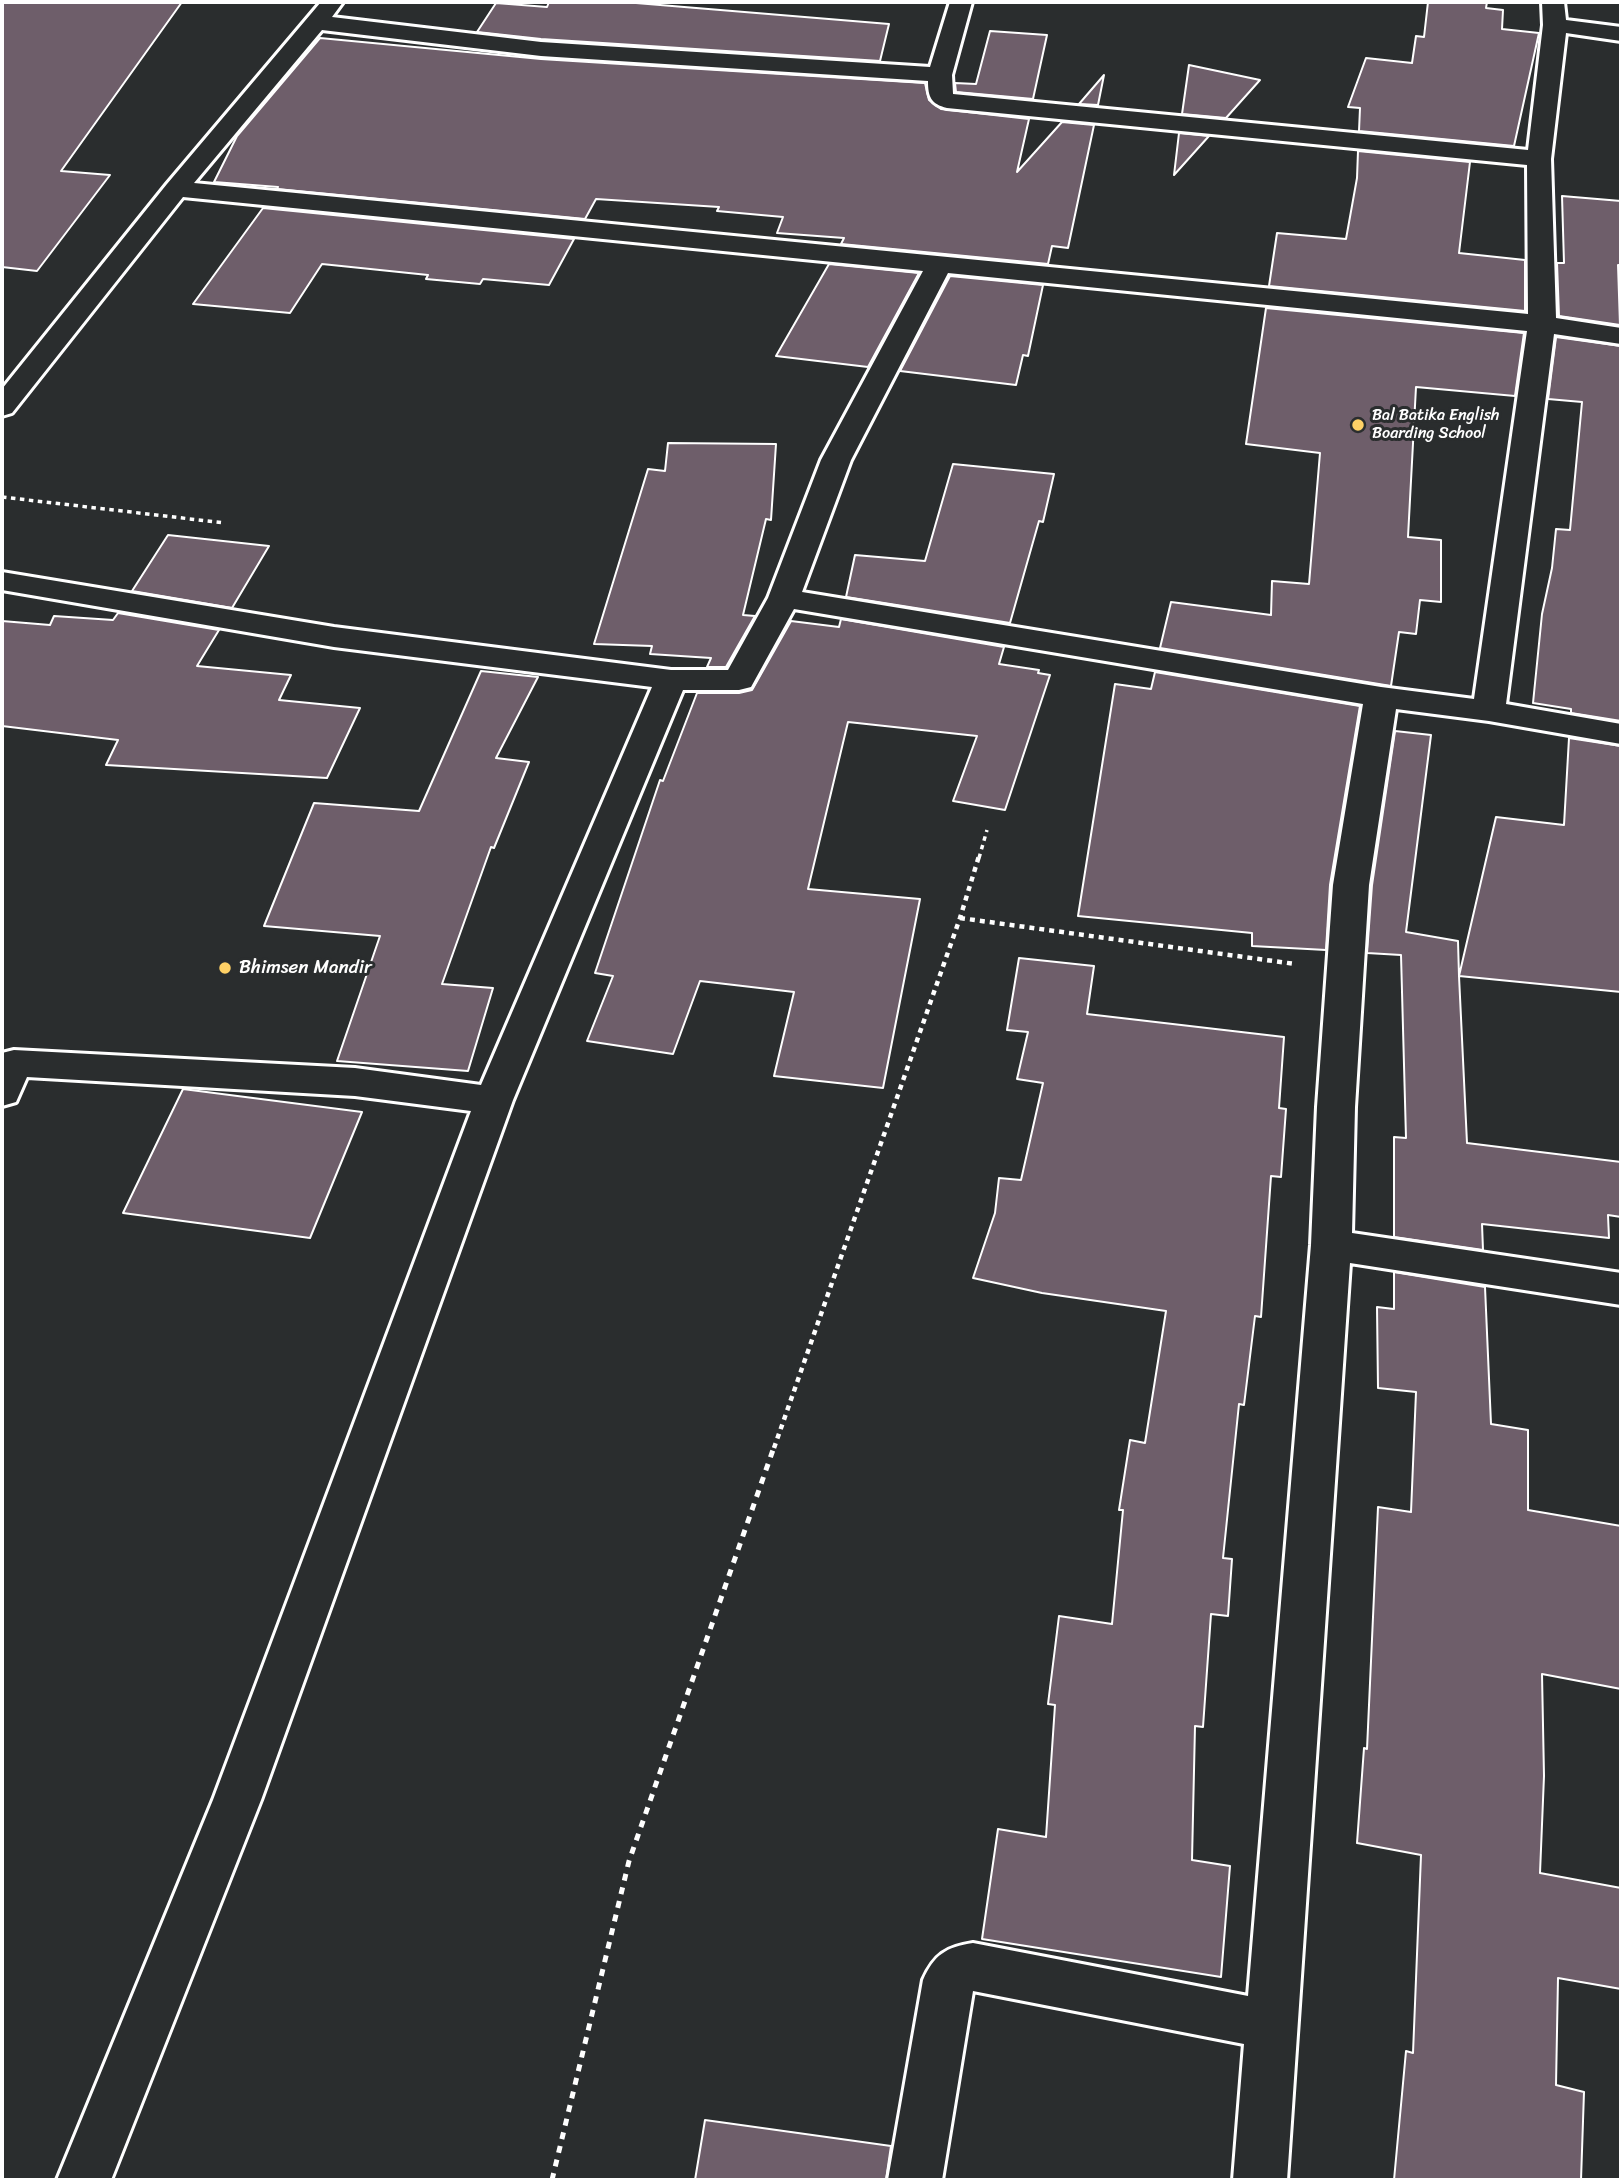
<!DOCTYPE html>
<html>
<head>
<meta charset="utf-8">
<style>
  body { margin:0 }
  #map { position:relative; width:1623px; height:2182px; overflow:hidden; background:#2a2d2e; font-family:Sriracha,sans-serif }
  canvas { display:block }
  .frame { position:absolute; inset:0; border:4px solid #fff; pointer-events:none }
</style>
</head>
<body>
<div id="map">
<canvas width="1623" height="2182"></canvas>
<div class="frame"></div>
</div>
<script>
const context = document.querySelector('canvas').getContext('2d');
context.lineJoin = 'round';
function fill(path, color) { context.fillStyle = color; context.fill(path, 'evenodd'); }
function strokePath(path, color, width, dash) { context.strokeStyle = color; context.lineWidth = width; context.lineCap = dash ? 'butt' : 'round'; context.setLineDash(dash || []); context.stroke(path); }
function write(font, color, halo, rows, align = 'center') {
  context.font = font + ' Sriracha,sans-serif'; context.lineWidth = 6; context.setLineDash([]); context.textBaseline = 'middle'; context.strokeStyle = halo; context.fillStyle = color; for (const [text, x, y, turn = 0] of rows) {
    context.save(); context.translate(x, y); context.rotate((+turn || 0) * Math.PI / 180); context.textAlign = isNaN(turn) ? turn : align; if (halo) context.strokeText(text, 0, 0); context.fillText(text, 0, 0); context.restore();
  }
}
const building = new Path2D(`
  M 2,2 L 182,2 L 61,171 L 110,175 L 37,271 L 2,267 Z
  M 549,2 L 636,3 L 889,24 L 880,61 L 541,39 L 477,32 L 496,3 L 547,7 Z
  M 1428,2 L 1487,2 L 1486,8 L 1503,10 L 1502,29 L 1539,33 L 1514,146 L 1359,131 L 1360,108 L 1348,107 L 1366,58 L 1412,63 L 1416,36 L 1424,37 Z
  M 990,31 L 1047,35 L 1033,99 L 956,92 L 955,83 L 976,84 Z
  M 320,38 L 541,59 L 925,83 L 929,100 L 941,109 L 1029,119 L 1017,172 L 1062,122 L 1094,125 L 1068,248 L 1052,246 L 1048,264 L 841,244 L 844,238 L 777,233 L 783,217 L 717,211 L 719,207 L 596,199 L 585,219 L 277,189 L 278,187 L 214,182 L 237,136 Z
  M 1189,65 L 1260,80 L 1226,118 L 1182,114 Z
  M 1104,75 L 1098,105 L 1079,104 Z
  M 1179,133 L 1209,136 L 1174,175 Z
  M 1358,151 L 1470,162 L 1459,253 L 1525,260 L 1525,311 L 1269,286 L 1277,233 L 1346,239 L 1357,178 Z
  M 1562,196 L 1621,201 L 1621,265 L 1618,265 L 1620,325 L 1559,316 L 1557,263 L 1564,263 Z
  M 263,208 L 574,239 L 549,285 L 483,279 L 480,284 L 426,279 L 428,275 L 322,264 L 290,313 L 193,304 Z
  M 829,264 L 919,273 L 868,367 L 776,356 Z
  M 950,276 L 1043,285 L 1028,356 L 1023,355 L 1016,385 L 900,371 Z
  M 1266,308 L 1524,333 L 1515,396 L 1416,387 L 1408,537 L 1441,540 L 1441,602 L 1420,600 L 1416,634 L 1399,632 L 1391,686 L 1160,648 L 1171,602 L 1271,615 L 1272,581 L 1309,584 L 1320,453 L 1246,444 Z
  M 1556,337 L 1621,346 L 1621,721 L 1571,713 L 1571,709 L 1533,703 L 1542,614 L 1552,568 L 1556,529 L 1570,530 L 1582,402 L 1548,399 Z
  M 668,443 L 776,444 L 771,520 L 766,519 L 743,615 L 755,616 L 726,667 L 707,667 L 711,658 L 650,654 L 652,646 L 594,644 L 648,469 L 665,471 Z
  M 953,464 L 1054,474 L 1043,522 L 1039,521 L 1010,623 L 846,597 L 855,555 L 925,561 Z
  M 168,535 L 269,546 L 232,608 L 132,591 Z
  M 118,613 L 219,630 L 197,666 L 291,675 L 279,700 L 360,708 L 327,778 L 106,765 L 118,740 L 2,726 L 2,621 L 50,625 L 54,616 L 113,620 Z
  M 841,619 L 1004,647 L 999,664 L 1039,670 L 1038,673 L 1050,675 L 1005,810 L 953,801 L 977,736 L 848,722 L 808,889 L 920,899 L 883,1088 L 774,1076 L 794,992 L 700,981 L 673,1054 L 587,1041 L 613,976 L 595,973 L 660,780 L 663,781 L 697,693 L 739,693 L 752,690 L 791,621 L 839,627 Z
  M 481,671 L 538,677 L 496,758 L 529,762 L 494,848 L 491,847 L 442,984 L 493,988 L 468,1071 L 337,1061 L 380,936 L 264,926 L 314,803 L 419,811 Z
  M 1155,672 L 1360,706 L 1330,885 L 1326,950 L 1252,946 L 1252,933 L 1078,916 L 1115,684 L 1151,689 Z
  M 1395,731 L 1431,735 L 1406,932 L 1458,941 L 1459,976 L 1496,817 L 1564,825 L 1569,738 L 1621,746 L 1621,992 L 1459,976 L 1467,1143 L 1621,1162 L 1621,1217 L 1608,1215 L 1609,1238 L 1482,1224 L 1483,1250 L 1394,1237 L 1394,1137 L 1406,1138 L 1401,955 L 1367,953 L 1372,885 Z
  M 1019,958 L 1094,966 L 1087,1014 L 1284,1037 L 1279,1108 L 1286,1109 L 1281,1177 L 1271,1176 L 1261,1317 L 1255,1316 L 1244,1405 L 1239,1404 L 1223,1558 L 1232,1559 L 1228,1616 L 1211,1614 L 1203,1727 L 1195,1726 L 1192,1860 L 1230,1866 L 1221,1977 L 982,1939 L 998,1829 L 1046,1837 L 1055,1705 L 1048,1704 L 1059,1616 L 1112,1624 L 1123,1510 L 1119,1510 L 1130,1440 L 1145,1443 L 1166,1311 L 1042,1293 L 973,1278 L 995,1213 L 999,1178 L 1021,1180 L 1043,1083 L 1017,1079 L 1028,1032 L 1007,1030 Z
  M 183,1089 L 362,1112 L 310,1238 L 123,1213 Z
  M 1394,1272 L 1485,1287 L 1491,1424 L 1528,1430 L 1528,1510 L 1621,1526 L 1621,1689 L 1542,1674 L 1544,1776 L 1540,1873 L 1621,1888 L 1621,1989 L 1558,1978 L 1556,2085 L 1584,2092 L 1581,2180 L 1394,2180 L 1406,2051 L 1413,2053 L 1421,1855 L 1357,1843 L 1364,1748 L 1367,1749 L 1378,1507 L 1411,1512 L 1416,1392 L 1378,1388 L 1377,1307 L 1394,1309 Z
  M 705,2120 L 891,2146 L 886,2180 L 695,2180 Z`);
fill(building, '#6e5e6a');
strokePath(building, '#fff', 2);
const minor = new Path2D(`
  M 321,2 L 343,2 L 332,17 L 541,42 L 930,67 L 950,2 L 972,2 L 952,75 L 953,94 L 1528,150 L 1543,25 L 1542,2 L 1564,2 L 1566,20 L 1621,27 L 1621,41 L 1566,33 L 1551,159 L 1556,318 L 1621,328 L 1621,344 L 1554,334 L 1506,704 L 1621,724 L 1621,744 L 1489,721 L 1396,709 L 1369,885 L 1355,1107 L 1352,1233 L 1621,1273 L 1621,1305 L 1350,1263 L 1287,2180 L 1233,2180 L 1244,2044 L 973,1991 L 942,2180 L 888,2180 L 923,1980 C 934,1955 946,1947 973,1943 L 1248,1996 L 1311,1245 L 1317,1107 L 1333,885 L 1363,704 L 794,609 L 751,687 L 739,690 L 683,690 L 513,1100 L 261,1800 L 111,2180 L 57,2180 L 213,1800 L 471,1111 L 355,1096 L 27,1077 L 16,1102 L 2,1106 L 2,1053 L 14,1050 L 355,1068 L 481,1085 L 652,687 L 334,647 L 2,590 L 2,572 L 334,627 L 671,670 L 728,670 L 768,598 L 821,460 L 923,271 L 183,197 L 12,413 L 2,416 L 2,389 L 167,184 ZM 322,30 L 541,56 L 928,81 C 928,97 931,104 947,108 L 1527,165 L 1528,314 L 194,183 ZM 948,273 L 1527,331 L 1474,699 L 1381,687 L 802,592 L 851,460 Z`);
strokePath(minor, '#fff', 6);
strokePath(new Path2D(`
  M 2,497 L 225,523
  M 979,858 L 987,830`), '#fff', 3.5, [4.5, 4.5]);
strokePath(new Path2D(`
  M 960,918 L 1295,964
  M 774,1448 L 960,918 L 979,856`), '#fff', 4.5, [5, 5]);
strokePath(new Path2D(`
  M 552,2180 L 629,1861 L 774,1447`), '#fff', 5, [7, 7]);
fill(minor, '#2a2d2e');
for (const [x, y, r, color] of [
  [1358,425,7,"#ffd166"],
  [225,968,7,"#ffd166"]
]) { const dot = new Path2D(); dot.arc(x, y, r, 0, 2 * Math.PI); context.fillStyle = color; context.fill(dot); strokePath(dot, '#2a2d2e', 2.5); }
write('16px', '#fff', '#2a2d2e', [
  ["Bal Batika English",1372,416],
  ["Boarding School",1372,434]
], 'left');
write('19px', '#fff', '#2a2d2e', [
  ["Bhimsen Mandir",239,968]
], 'left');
</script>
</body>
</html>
